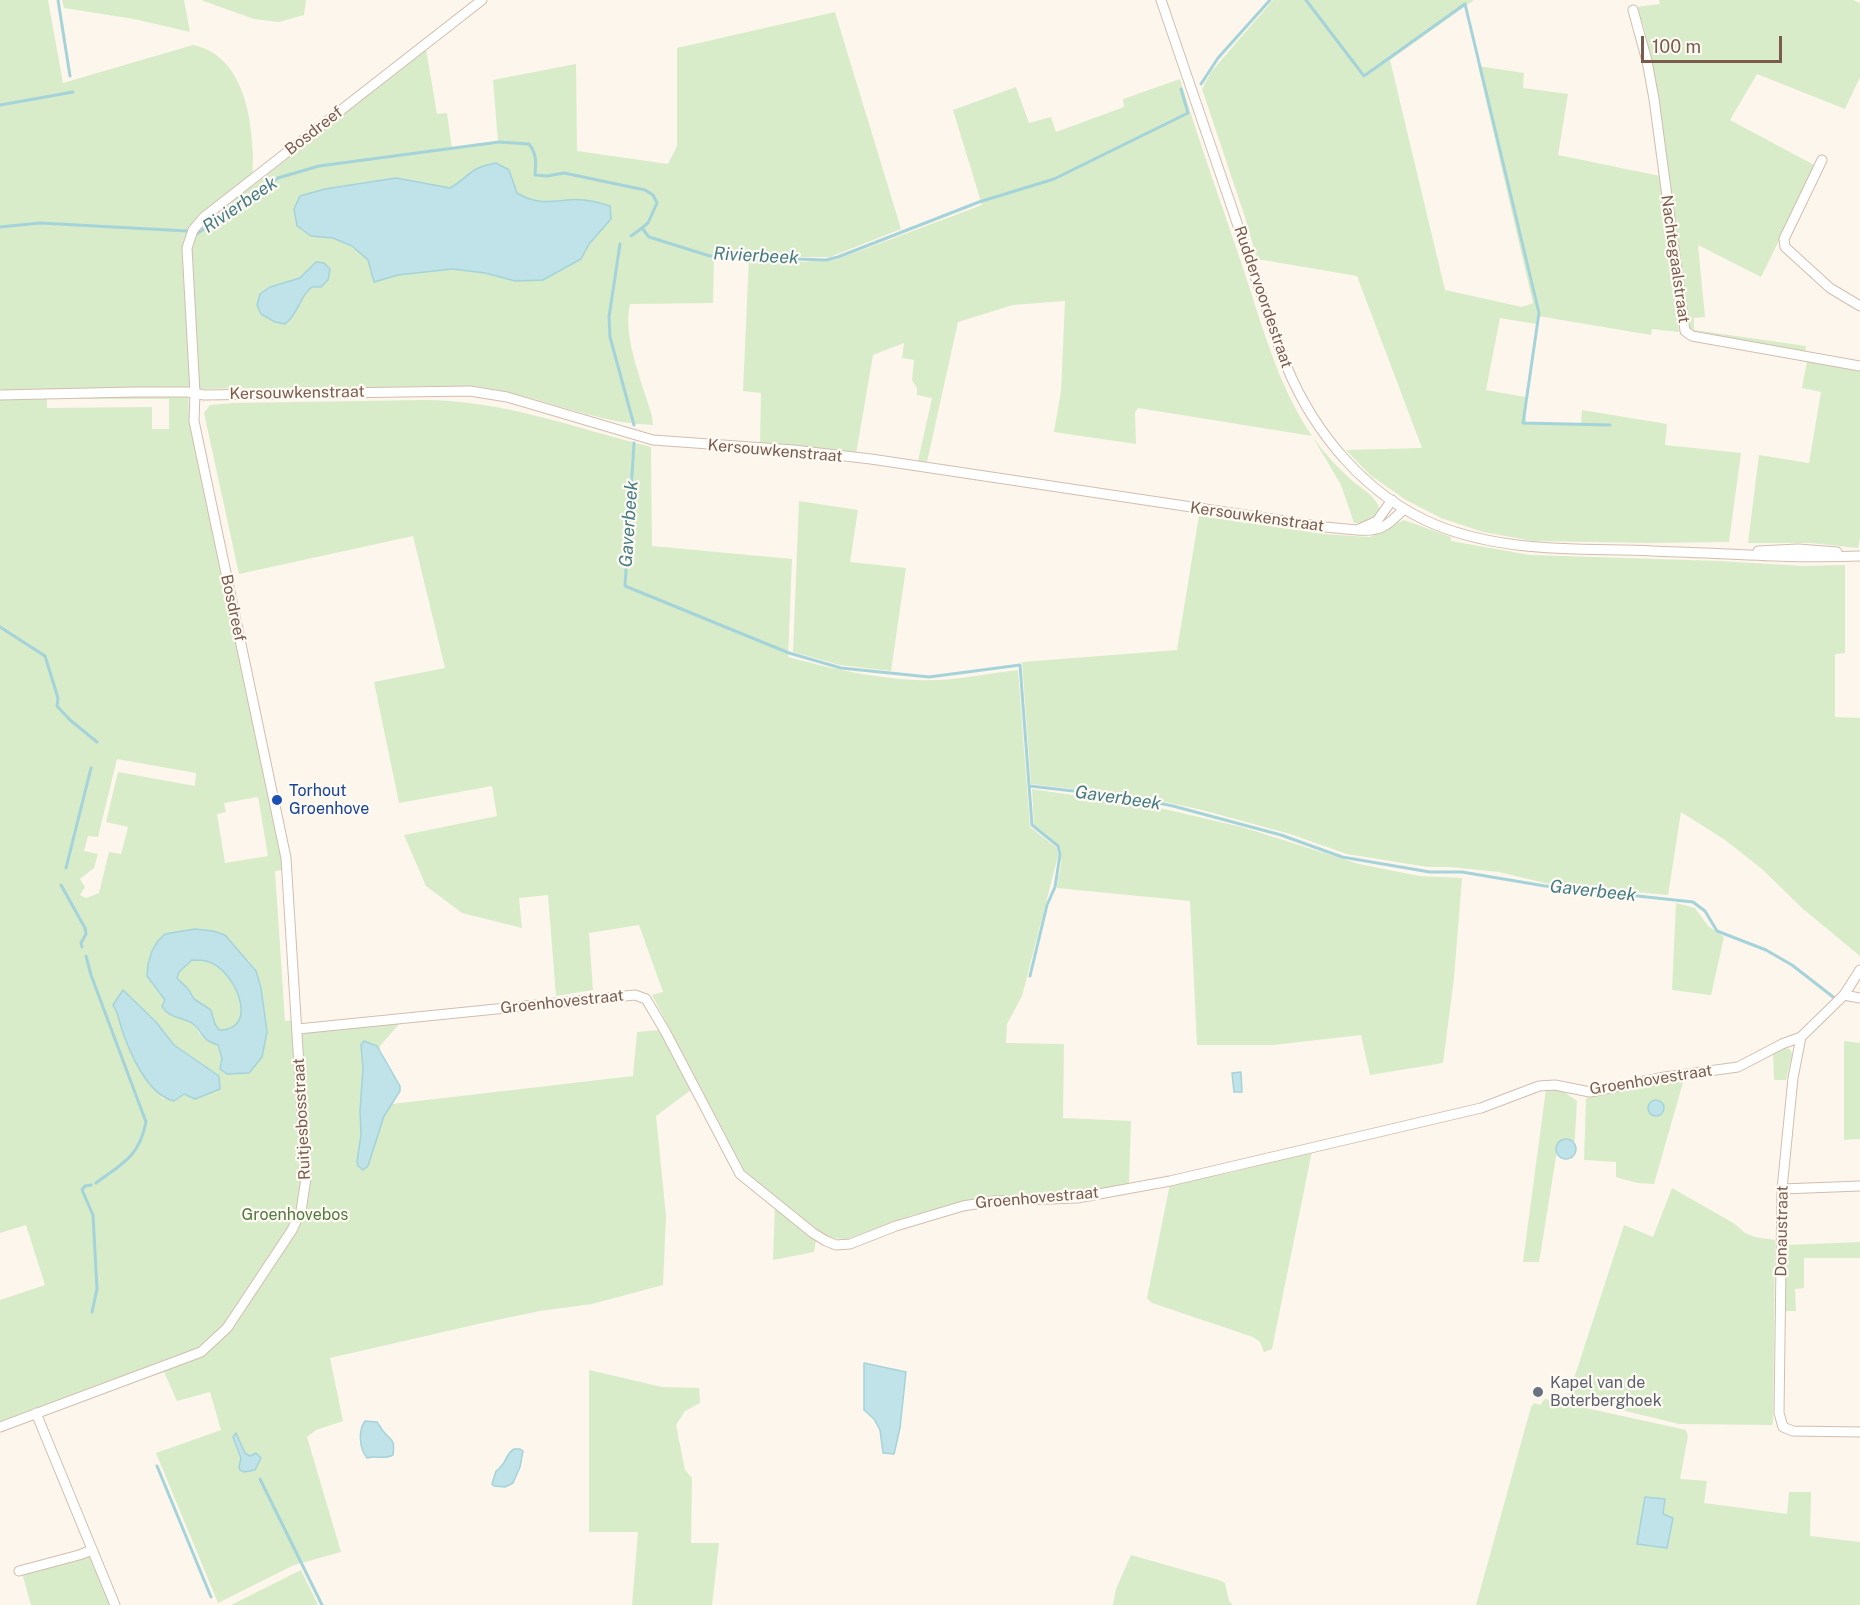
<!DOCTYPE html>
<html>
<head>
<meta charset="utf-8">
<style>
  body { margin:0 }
  #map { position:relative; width:1860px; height:1605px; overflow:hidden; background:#fdf6ec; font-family:"Public Sans",sans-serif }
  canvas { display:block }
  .scale { position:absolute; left:1641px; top:36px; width:141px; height:27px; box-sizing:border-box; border:3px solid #7a5c4d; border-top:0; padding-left:8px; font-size:18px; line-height:21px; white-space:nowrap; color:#7a5c4d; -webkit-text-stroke:4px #fffaf3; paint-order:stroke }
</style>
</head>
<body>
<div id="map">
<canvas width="1860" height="1605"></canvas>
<div class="scale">100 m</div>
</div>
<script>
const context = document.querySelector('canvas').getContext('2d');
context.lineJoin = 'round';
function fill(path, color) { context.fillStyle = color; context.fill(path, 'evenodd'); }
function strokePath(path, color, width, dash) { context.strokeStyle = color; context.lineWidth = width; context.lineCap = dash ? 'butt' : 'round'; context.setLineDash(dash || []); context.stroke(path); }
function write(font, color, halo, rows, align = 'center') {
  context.font = font + ' "Public Sans",sans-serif'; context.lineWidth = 4.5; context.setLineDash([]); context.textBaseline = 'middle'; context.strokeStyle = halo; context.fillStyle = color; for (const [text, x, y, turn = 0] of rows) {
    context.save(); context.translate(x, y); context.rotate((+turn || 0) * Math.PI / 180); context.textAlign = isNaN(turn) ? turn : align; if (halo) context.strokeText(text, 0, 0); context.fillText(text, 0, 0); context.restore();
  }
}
fill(new Path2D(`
  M 0,0 L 48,0 L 63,83 L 193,45 C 241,55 251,111 253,153 C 253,164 252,175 253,186 L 426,49 L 437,114 L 447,113 L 452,149 L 498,142 L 493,80 L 576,64 L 577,151 L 668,164 L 677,146 L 677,48 L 835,12 L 901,229 L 830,257 L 798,257 L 749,251 L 750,257 L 796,262 L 835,260 L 982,205 L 953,110 L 1016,87 L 1029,123 L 1051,117 L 1056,132 L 1124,107 L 1123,99 L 1180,79 C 1199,142 1222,205 1243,268 C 1262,325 1278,386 1312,436 C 1324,453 1340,470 1355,483 C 1363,489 1373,495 1378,505 C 1384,519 1363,524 1354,523 L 1341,485 L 1312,436 L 1138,408 L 1135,412 L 1136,444 L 1054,432 L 1061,391 L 1065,301 L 1013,305 L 958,322 L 927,462 L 918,461 L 932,398 L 917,395 L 917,388 L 912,380 L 914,360 L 902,358 L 904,343 L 873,355 L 856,454 L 760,443 L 761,393 L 743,391 L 749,257 L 714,257 L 713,303 L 630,304 C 622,337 643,384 652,416 L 653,425 C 639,424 624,423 611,420 C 563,410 518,390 470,386 L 188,389 L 189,421 L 282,859 L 283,870 L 275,871 L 285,1021 L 293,1020 L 294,1032 L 400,1023 L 380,1046 L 378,1079 L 392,1104 L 633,1076 L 637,1032 L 660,1030 L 691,1090 L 656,1116 L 666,1216 L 663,1285 L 592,1304 L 540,1311 L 478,1324 L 330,1358 L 343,1421 L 316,1430 L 307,1437 L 341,1552 L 294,1565 L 218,1603 L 156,1453 L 221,1430 L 210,1392 L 177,1401 L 164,1372 L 0,1427 L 0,1300 L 45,1285 L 26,1225 L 0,1233 ZM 47,399 L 169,399 L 169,429 L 152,429 L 152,407 L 47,408 ZM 117,759 L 196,773 L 195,786 L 118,772 L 106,822 L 128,827 L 121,854 L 109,852 L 99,893 L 86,898 L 80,895 L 85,887 L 80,879 L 94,868 L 98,854 L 84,851 L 88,836 L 98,837 ZM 258,797 L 268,856 L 225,863 L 217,814 L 226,812 L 224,803 ZM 152,951 L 248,960 L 256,971 L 261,988 L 267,1032 L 249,1073 L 227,1074 L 220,1064 L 222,1058 L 218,1045 C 213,1042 204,1040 201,1035 C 197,1031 197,1027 191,1023 C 181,1017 168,1018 162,1006 L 165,1000 C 149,979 143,979 152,951 ZM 123,990 L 156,1022 L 174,1045 L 195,1061 L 213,1071 L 220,1089 L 196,1099 L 184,1094 L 163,1099 C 146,1080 122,1044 120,1019 C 120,1009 122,999 123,990 Z
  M 62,0 L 184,0 L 190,32 L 134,19 L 64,8 Z
  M 201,0 L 306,0 L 304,15 L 279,22 L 254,19 Z
  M 1273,0 L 1474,0 L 1390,60 L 1445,290 L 1522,307 L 1533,303 L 1478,66 L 1524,73 L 1523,88 L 1568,94 L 1558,155 L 1660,176 L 1679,332 L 1652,329 L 1651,335 L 1538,316 L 1536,324 L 1500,318 L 1486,390 L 1525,397 L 1526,422 L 1581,424 L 1582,410 L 1667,424 L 1665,445 L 1741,453 L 1729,542 L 1646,543 L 1533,541 L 1483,532 L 1441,518 L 1406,500 L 1370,475 L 1346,450 L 1422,448 L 1357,276 L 1257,259 L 1244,214 L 1202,89 L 1211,72 Z
  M 1659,0 L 1853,0 L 1860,3 L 1860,77 L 1845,109 L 1757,74 L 1730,120 L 1816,166 L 1761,277 L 1698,245 L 1705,317 L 1694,318 L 1694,330 L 1806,346 L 1805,355 L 1688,335 L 1661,135 L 1657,90 L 1644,27 L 1636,7 L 1660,4 Z
  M 1807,361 L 1860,370 L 1860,538 L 1858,548 L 1810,543 L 1748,543 L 1759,455 L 1809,463 L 1821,392 L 1802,388 Z
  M 423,400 C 503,400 575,428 651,447 L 652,546 L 792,559 L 788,657 C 829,668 872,678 916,680 C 950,682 984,674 1018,670 L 1030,827 L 1057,848 L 1058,856 L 1022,996 L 1007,1024 L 1006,1043 L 1064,1044 L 1063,1118 L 1131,1121 L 1129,1184 L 1073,1194 L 1020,1198 L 984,1198 L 912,1215 L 847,1239 L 828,1238 L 745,1172 L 652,995 L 663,992 L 639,925 L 589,933 L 593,990 L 556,996 L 548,895 L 519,898 L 522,928 L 462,913 L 426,886 L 404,835 L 497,816 L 492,786 L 399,803 L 374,682 L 445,668 L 413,536 L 239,574 L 204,413 L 210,405 L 233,403 Z
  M 799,501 L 858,510 L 850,562 L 906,568 L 891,671 L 840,665 L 793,652 Z
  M 1199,516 L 1324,534 L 1370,537 L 1404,520 L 1451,537 L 1451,541 L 1530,555 L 1719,561 L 1803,566 L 1845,565 L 1845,653 L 1835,654 L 1835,717 L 1860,718 L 1860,956 L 1802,908 L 1762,869 L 1725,840 L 1681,812 L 1668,895 L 1549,884 L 1499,872 L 1450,867 L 1428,867 L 1347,854 L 1290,834 L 1202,810 L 1143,797 L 1031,784 L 1022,662 L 1177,650 Z
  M 1032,789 L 1160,808 L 1242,827 L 1359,864 L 1419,876 L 1462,878 L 1454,978 L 1443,1063 L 1370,1075 L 1361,1035 L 1273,1045 L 1197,1045 L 1190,901 L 1057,888 C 1064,847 1067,851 1034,825 Z
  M 1676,903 L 1695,908 L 1708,926 L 1724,937 L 1711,995 L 1672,990 Z
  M 192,960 C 197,960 202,960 207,961 C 234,967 262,1029 219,1030 L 215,1024 L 213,1016 L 206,1007 L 194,999 L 189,990 L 177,978 L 179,972 Z
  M 1844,1041 L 1860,1043 L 1860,1139 L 1844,1140 Z
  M 1784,1048 L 1790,1049 L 1792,1054 L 1786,1080 L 1774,1080 L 1773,1053 Z
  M 1684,1079 L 1654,1184 L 1637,1183 L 1616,1177 L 1616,1162 L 1584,1160 L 1586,1099 L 1590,1095 Z
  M 1546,1089 L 1563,1091 L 1577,1101 L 1574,1152 L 1557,1151 L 1539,1262 L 1523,1262 Z
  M 1312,1151 L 1272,1349 L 1264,1352 L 1260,1342 L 1253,1337 L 1152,1303 L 1147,1298 L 1170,1184 L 1234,1172 Z
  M 1672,1188 L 1735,1224 L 1745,1233 L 1755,1237 L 1775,1240 L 1773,1423 L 1772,1425 L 1679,1424 L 1568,1397 L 1624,1225 L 1653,1237 Z
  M 775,1204 L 816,1240 L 814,1252 L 773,1260 Z
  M 1860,1242 L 1860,1258 L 1804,1258 L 1804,1288 L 1795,1289 L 1796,1311 L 1785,1311 L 1787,1245 Z
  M 589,1370 L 662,1387 L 699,1388 L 700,1403 L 685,1411 L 676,1425 L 685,1470 L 692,1478 L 691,1543 L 719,1543 L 712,1605 L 632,1605 L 638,1532 L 589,1532 Z
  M 1545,1399 L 1686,1430 L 1688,1436 L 1680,1479 L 1707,1481 L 1704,1503 L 1787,1514 L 1789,1492 L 1811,1492 L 1810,1536 L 1860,1542 L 1860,1605 L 1476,1605 L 1531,1407 L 1534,1403 L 1540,1405 ZM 1645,1497 L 1665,1499 L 1663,1515 Z
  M 92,1554 L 112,1605 L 31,1605 L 22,1573 Z
  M 1131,1555 L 1219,1580 L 1225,1583 L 1229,1601 L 1233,1605 L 1113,1605 L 1116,1589 Z
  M 301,1570 L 318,1605 L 231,1605 Z`), '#d8ecc9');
const water = new Path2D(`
  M 496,163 L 509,170 L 517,193 C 536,204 546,202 567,200 C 582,198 596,201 610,206 L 611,219 L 589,244 L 581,259 L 543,280 L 515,281 L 485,273 L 452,269 L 398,275 L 374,282 L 368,260 L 352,246 L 333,238 L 311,236 L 297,226 L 294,209 L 300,196 L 325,189 L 396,178 L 450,188 C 471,176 468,168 496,163 Z
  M 316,262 L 324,263 L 330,269 L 328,280 L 321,287 L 312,287 C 298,298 300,312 285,324 L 275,322 L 261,314 L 257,305 L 260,294 L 270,287 L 300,278 Z
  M 195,929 L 213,931 L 225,935 L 256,971 L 261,988 L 267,1032 L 262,1057 L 249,1073 L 227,1074 L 220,1069 L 222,1058 L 218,1045 C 199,1039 204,1032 192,1023 C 181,1017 168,1018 162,1006 L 165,1000 L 147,976 L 148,964 L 152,951 L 157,942 L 165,934 ZM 192,960 C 197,960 202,960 206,961 C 234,967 262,1030 219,1030 L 215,1024 L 211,1010 L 194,999 L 189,990 L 177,978 L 179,972 Z
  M 123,990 L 156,1022 L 174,1045 L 219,1076 L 220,1089 L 195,1099 L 184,1094 L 174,1101 C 147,1095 129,1051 121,1027 C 119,1018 118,1013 113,1005 Z
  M 364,1041 L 377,1046 L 400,1086 L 400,1091 L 384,1116 L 368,1166 L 363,1170 L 358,1166 L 357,1161 L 361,1135 L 360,1111 L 363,1068 L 361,1045 Z
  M 1241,1072 L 1242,1092 L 1234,1092 L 1232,1073 Z
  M1648 1108a8 8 0 1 1 16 0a8 8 0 1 1-16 0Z
  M1556 1149a10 10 0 1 1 20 0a10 10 0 1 1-20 0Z
  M 864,1363 L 906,1372 L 900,1428 L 894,1454 L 883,1453 L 880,1430 L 874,1419 L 864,1410 Z
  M 365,1421 L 377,1422 C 379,1425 381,1428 383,1431 C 392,1442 395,1438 393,1455 C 385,1460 376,1455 367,1458 C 359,1448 358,1431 365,1421 Z
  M 236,1433 L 245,1453 L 250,1456 L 256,1453 L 261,1458 L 255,1470 L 244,1472 L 240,1470 L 239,1467 L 241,1458 L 233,1437 Z
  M 514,1449 L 520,1449 L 523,1451 L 520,1467 L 513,1483 L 505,1487 L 494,1486 L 492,1484 L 496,1471 C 508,1463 504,1455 514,1449 Z
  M 1645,1497 L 1665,1499 L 1663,1514 L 1673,1518 L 1667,1548 L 1637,1544 Z`);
fill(water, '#bfe3e8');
strokePath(water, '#a5d3da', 1.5);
strokePath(new Path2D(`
  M 58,0 L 70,76
  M 1306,0 L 1364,76 L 1465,4 L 1539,313 L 1523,423 L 1610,425
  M 1201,84 L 1218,58 L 1270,0
  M 0,105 L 73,92
  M 0,227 L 40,223 L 187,231
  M 195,235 L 255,195 L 278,178 L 319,166 L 499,142 L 529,144 C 537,154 536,163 535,175 L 547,176 L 564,173 L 645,190 L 653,195 L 657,203 L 648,223 L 642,228 L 649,237 L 710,256 L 756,255 L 797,259 L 826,260 L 838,257 L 979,202 L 1054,179 L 1188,113 L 1181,89
  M 631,236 L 642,228
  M 620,244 L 609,317 L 610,337 L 634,425
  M 634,443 L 625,586 L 789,653 L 841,668 L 929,677 L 1020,665 L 1032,825 L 1058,846 L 1060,855 L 1055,887 L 1047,905 L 1030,976
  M 0,627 L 45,656 L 58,698 L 57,706 L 70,720 L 97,742
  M 1030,786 L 1134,798 L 1173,806 L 1281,835 L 1342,857 L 1430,872 L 1462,872 L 1545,886 L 1693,902 L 1705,911 L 1717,931 L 1766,950 L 1792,965 L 1837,1000
  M 66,868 L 91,768
  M 61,885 L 85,928 L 86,934 L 81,943 L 82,947
  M 86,956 L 91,975 L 146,1122 C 139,1157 123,1163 96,1183
  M 91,1185 L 85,1186 L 82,1190 L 93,1215 L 97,1289 L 92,1312
  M 157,1466 L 211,1597
  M 260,1479 L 322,1605`), '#a5d3da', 3);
const minor = new Path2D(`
  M 1161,0 C 1186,72 1210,145 1235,217 C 1246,250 1257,283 1269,316 C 1274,332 1279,349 1286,365 C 1314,433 1366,496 1436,525 C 1505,553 1579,548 1652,551 C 1721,553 1791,559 1860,556
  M 1633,10 L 1647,61 L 1654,99 L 1685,331 L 1692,336 L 1860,366
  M 1822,160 L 1784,239 L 1785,247 L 1830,288 L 1860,306
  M 0,395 L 134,392 L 188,392 L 204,395 L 470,391 L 507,397 L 653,440 L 793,450 L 871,459 L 1325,527 L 1357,530
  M 1392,500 L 1377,521 L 1357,530 C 1382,532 1388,525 1404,509
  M 1758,551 L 1798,549 L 1837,552
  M 1844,995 L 1860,998
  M 298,1029 L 635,995 L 646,999 L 665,1031 L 740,1174 L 813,1233 L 826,1241 L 836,1245 L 850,1244 L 896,1226 L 963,1206 L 994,1201 L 1077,1198 L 1170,1181 L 1481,1108 L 1539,1086 L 1555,1085 L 1590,1092 L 1665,1077 L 1738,1067 L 1782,1044 L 1801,1037 L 1844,995 L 1860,970
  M 1801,1037 L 1793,1078 L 1782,1189 L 1779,1413 L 1783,1427 L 1793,1431 L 1860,1432
  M 1782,1189 L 1860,1186
  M 36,1413 L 115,1605
  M 0,1427 L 201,1352 L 227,1328 L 292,1230 L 301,1211 L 306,1178 L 286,858 L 194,421 L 195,393 L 187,248 L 193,230 L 204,217 L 482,0
  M 19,1571 L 79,1555 L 92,1550`);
strokePath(minor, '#d1beb0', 11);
strokePath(minor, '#fff', 9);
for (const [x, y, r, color] of [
  [277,800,6,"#1a4fb4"],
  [1538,1392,6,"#6b7280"]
]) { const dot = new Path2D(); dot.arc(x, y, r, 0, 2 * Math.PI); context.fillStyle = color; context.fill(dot); strokePath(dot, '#fffaf3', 2); }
write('16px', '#7a5c4d', '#fffaf3', [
  ["Bosdreef",314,131,-38],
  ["Nachtegaalstraat",1675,259,82],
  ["Ruddervoordestraat",1263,297,71],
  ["Kersouwkenstraat",297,393,-1],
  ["Kersouwkenstraat",775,451,5],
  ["Kersouwkenstraat",1257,517,8],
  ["Bosdreef",233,608,78],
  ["Groenhovestraat",562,1002,-6],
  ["Groenhovestraat",1651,1080,-9],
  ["Ruitjesbosstraat",302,1119,-93],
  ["Groenhovestraat",1037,1198,-5],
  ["Donaustraat",1782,1231,-89]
]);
write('16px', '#164399', '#fffaf3', [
  ["Torhout",289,791],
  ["Groenhove",289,809]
], 'left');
write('16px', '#537a41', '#fffaf3', [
  ["Groenhovebos",295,1215]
]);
write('16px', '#5b616d', '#fffaf3', [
  ["Kapel van de",1550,1383],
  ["Boterberghoek",1550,1401]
], 'left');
write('italic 18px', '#437c86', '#fffaf3', [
  ["Rivierbeek",240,205,-34],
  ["Rivierbeek",756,256,3],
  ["Gaverbeek",629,524,-86],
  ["Gaverbeek",1118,798,8],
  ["Gaverbeek",1593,891,6]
]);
</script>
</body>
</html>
